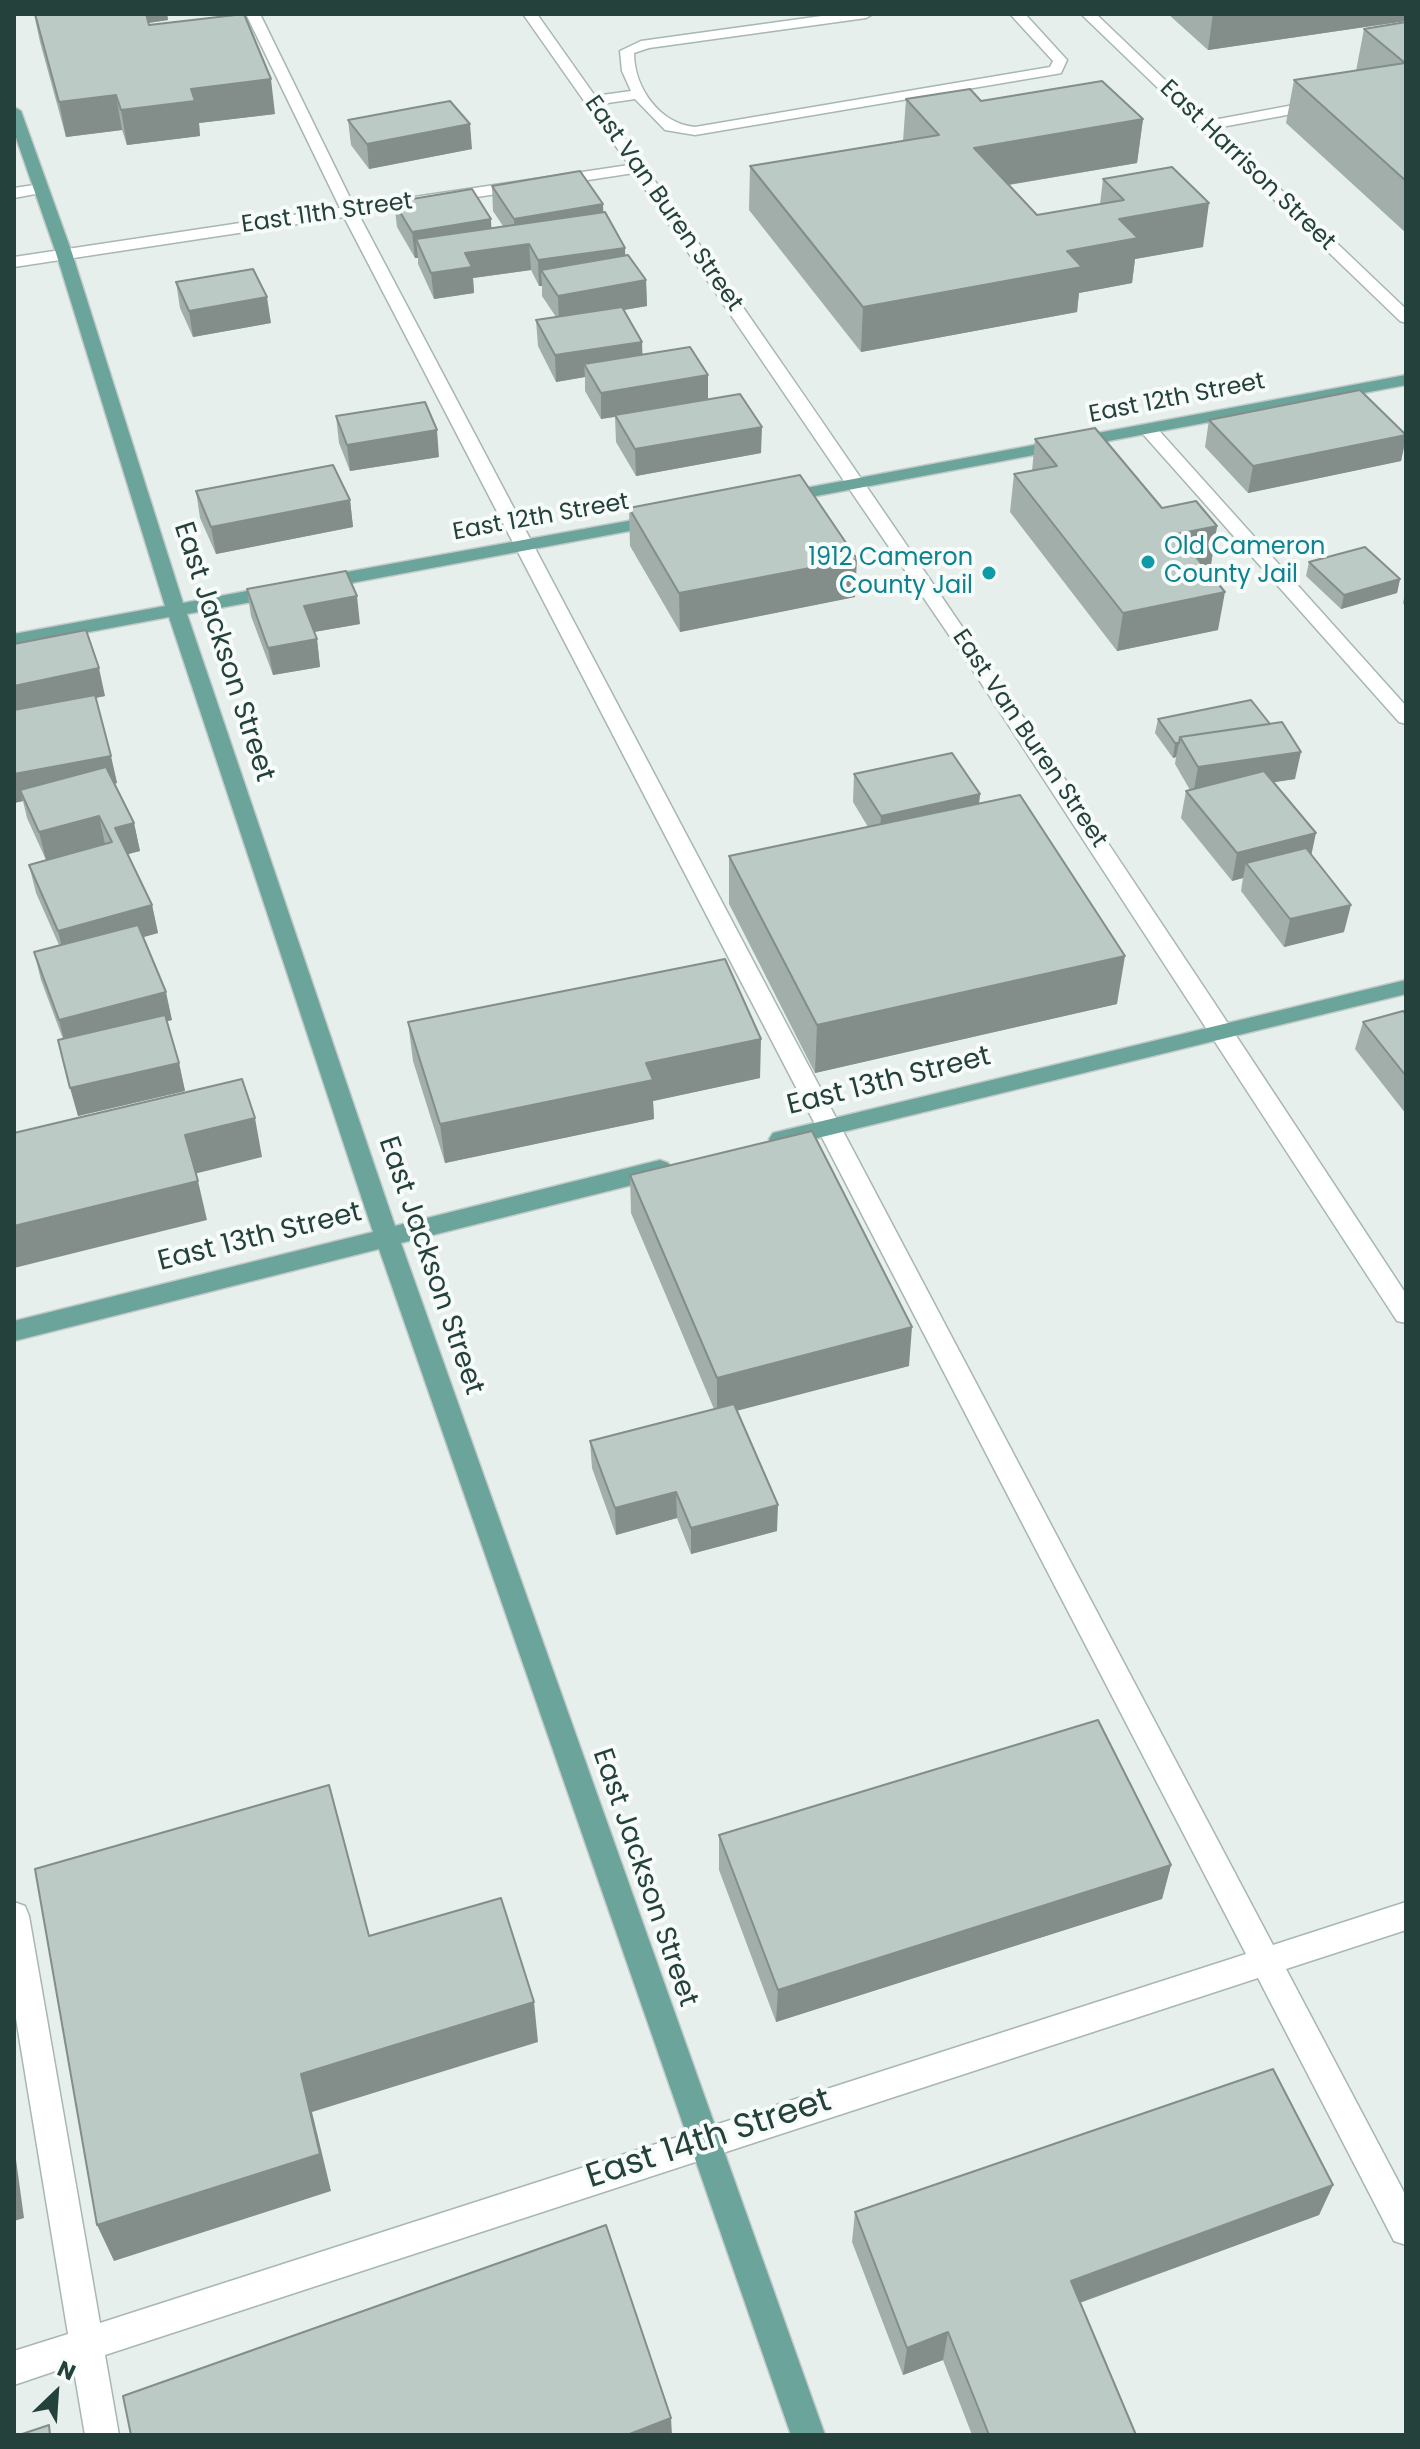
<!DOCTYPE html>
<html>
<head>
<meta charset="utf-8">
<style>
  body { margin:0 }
  #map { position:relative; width:1420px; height:2449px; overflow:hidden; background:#e6efec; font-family:Poppins,sans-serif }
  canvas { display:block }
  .frame { position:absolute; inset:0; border:16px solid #24413c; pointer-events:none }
  .north { position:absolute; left:16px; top:2353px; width:80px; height:80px; -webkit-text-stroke:6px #f7fbf9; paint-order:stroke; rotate:25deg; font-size:22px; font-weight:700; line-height:32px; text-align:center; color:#24413c }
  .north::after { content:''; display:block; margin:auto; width:28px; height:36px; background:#24413c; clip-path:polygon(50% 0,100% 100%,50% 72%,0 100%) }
</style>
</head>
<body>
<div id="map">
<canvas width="1420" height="2449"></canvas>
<div class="frame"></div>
<div class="north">N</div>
</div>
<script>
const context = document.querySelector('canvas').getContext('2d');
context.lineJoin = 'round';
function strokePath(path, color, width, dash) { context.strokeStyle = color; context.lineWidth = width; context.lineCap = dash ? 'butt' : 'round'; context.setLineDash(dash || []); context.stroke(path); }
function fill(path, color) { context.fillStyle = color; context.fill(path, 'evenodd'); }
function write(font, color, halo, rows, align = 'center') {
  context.font = font + ' Poppins,sans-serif'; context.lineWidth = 8; context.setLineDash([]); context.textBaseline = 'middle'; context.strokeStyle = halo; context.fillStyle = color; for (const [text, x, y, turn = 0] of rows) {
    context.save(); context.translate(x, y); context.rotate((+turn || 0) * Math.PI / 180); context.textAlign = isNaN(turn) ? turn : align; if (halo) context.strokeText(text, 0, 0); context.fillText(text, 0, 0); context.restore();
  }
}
const minor = new Path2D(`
  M 246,14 L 260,14 L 354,206 L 629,165 L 523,14 L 537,14 L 595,96 L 631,91 L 622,71 L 620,51 L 641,41 L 836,14 L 873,14 L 866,18 L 649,48 L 634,53 C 634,88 660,124 695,127 L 1050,67 L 1053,61 L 1010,14 L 1025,14 L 1067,60 L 1061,73 L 1056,74 L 695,135 L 665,130 L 635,99 L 601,104 C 876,494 1144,893 1406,1294 L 1406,1323 L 1397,1321 L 966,660 L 634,173 L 359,215 L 1273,1945 L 1406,1902 L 1406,1930 L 1286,1969 L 1406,2196 L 1406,2245 L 1394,2241 L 1258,1978 L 105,2355 L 119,2435 L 85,2435 L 73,2365 L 14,2385 L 14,2351 L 68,2334 L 14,2006 L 14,1902 L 25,1906 L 29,1916 L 100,2323 L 1246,1954 L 344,217 L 14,267 L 14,257 L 340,208 Z
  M 1081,14 L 1096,14 L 1208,121 L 1299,104 L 1314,96 L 1324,96 L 1324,102 L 1303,112 L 1216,128 L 1406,309 L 1406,323 L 1400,321 Z
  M 41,184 L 46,186 L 46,192 L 14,198 L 14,188 Z
  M 1148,424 L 1154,425 L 1406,706 L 1406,724 L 1399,722 L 1142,433 L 1142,425 Z`);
const major = new Path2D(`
  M 14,107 L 21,111 L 72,253 L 183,603 L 279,585 L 288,591 L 279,597 L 187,614 L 395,1226 L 660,1160 L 668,1163 L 672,1169 L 668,1175 L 660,1178 L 401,1243 L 825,2435 L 791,2435 L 379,1249 L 14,1341 L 14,1321 L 373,1232 L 169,617 L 14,646 L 14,634 L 165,606 L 56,253 L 14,132 Z
  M 1406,375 L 1406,385 L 779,503 L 770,498 L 779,493 Z
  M 661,515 L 667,516 L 667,524 L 319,589 L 310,583 L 319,577 Z
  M 1406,980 L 1406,994 L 781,1147 L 773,1145 L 769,1139 L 773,1133 L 781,1131 Z`);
strokePath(minor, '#a8b7b4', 3);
strokePath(major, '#c2cac8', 3);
fill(minor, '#fff');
fill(major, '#6aa49b');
fill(new Path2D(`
  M 34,14 L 167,14 L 168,20 L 149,23 L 149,25 L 275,114 L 199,123 L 200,136 L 127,145 L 122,130 L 66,137 L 40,42 Z
  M 1168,14 L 1406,14 L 1406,21 L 1208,50 Z
  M 1406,22 L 1406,233 L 1286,123 L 1294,80 L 1356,71 L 1364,29 Z
  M 906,99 L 981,101 L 1143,119 L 1137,163 L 1009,185 L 1037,215 L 1100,204 L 1103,179 L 1203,247 L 1135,259 L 1132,283 L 1079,293 L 1077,312 L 861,352 L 749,210 L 750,166 L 903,141 Z
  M 348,120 L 472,149 L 369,169 L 351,145 Z
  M 492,186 L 603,204 L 603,213 L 625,248 L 625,256 L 646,280 L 647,306 L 624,310 L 642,342 L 642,355 L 708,375 L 708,399 L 761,453 L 636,476 L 616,442 L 615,417 L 601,419 L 585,391 L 585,377 L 556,382 L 538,346 L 536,320 L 556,317 L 542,296 L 542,286 L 539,286 L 531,270 L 473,278 L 474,293 L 434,299 L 418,264 L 418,258 L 415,258 L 397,227 L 394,202 L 491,219 L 491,228 L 503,226 L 493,211 Z
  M 176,282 L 271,323 L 193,337 L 180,308 Z
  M 336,416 L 439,457 L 350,471 L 339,443 Z
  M 1209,420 L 1406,434 L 1406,440 L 1401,461 L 1248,493 L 1205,447 Z
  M 1035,439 L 1162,508 L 1217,526 L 1211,564 L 1203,566 L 1218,630 L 1117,651 L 1010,512 L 1014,474 L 1032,471 Z
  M 196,491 L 350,500 L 353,527 L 216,554 L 200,518 Z
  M 629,508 L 855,597 L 680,632 L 630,546 Z
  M 1309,562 L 1400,579 L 1397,593 L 1341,609 L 1306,576 Z
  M 247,589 L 360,624 L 314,632 L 317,639 L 320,667 L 273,675 L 251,616 Z
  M 1406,589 L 1406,607 L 1403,603 Z
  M 14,644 L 105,696 L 96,698 L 117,783 L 115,784 L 134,823 L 140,851 L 128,854 L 152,905 L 158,933 L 143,937 L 172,1020 L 166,1021 L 179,1063 L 185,1091 L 78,1116 L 63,1039 L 41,980 L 34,952 L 59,945 L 36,893 L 29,865 L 46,860 L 27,818 L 23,801 L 14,803 Z
  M 1158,719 L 1295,779 L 1273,782 L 1311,855 L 1344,932 L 1284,947 L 1241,891 L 1243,878 L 1232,881 L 1181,818 L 1186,791 L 1190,790 L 1175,764 L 1176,757 L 1173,758 L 1155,733 Z
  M 854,774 L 980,794 L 979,803 L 1117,1004 L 815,1073 L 729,904 L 729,856 L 868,827 L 853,802 Z
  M 1406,1014 L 1406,1114 L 1355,1049 L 1363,1022 Z
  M 408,1022 L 760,1078 L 653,1101 L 654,1119 L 445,1163 L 413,1061 Z
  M 630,1175 L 909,1366 L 737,1410 L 777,1531 L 691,1554 L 677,1518 L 616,1535 L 592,1468 L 590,1441 L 714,1409 L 631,1213 Z
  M 719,1835 L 1171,1865 L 1162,1899 L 776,2022 L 719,1870 Z
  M 1333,2185 L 1319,2215 L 1080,2303 L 1136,2435 L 972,2435 L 943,2360 L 903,2375 L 852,2242 L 855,2212 Z`), '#a1aea9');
fill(new Path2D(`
  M 55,14 L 167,14 L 168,20 L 59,36 Z
  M 1213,14 L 1406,14 L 1406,21 L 1208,50 Z
  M 271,79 L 275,114 L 199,123 L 200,136 L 127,145 L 121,110 L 191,89 Z
  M 116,95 L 122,130 L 66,137 L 59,102 Z
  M 1143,119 L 1137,163 L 971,191 L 974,148 Z
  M 470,124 L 472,149 L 369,169 L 367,144 Z
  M 1209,203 L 1203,247 L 1135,259 L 1132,283 L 1079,293 L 1077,312 L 861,352 L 863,307 L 1067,251 L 1119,219 Z
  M 603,204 L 604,229 L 515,244 L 514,219 Z
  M 491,219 L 492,245 L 416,239 L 418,258 L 415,258 L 412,232 Z
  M 529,244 L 531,270 L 473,278 L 474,293 L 434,299 L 431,273 L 465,253 Z
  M 625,248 L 626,274 L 541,270 L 542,286 L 539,286 L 538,260 Z
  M 646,280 L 647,306 L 559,321 L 558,296 Z
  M 267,297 L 271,323 L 193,337 L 189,311 Z
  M 642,342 L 643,368 L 584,364 L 585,377 L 556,382 L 555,355 Z
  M 708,375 L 708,401 L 601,419 L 601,393 Z
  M 762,427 L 761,453 L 636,476 L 635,449 Z
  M 437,430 L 439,457 L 350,471 L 347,445 Z
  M 1406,435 L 1401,461 L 1248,493 L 1253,466 Z
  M 350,500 L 353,527 L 216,554 L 211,527 Z
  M 1217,526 L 1211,564 L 1171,573 L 1177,534 Z
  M 857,559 L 855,597 L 680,632 L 679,593 Z
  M 1400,579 L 1397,593 L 1341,609 L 1344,595 Z
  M 1225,592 L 1218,630 L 1117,651 L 1123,613 Z
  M 357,596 L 360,624 L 308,633 L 304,606 Z
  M 317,639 L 320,667 L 273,675 L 268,648 Z
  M 99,668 L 105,696 L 14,714 L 14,686 Z
  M 1175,743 L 1179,743 L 1176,757 L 1173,758 Z
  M 1301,752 L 1295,779 L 1193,795 L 1198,767 Z
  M 111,756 L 117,783 L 25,801 L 20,790 L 23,801 L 14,803 L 14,774 Z
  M 980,794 L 977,821 L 879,843 L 881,816 Z
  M 99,816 L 105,844 L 46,860 L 39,832 Z
  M 134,823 L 140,851 L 121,856 L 115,828 Z
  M 1316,833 L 1310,861 L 1246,863 L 1243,878 L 1232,881 L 1237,853 Z
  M 152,905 L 158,933 L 65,959 L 58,931 Z
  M 1351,905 L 1344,932 L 1284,947 L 1290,919 Z
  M 1125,956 L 1117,1004 L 815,1073 L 817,1025 Z
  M 166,992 L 172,1020 L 66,1048 L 59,1020 Z
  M 761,1039 L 760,1078 L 653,1101 L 654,1119 L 445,1163 L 440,1124 L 646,1063 Z
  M 179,1063 L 185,1091 L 78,1116 L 70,1088 Z
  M 255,1118 L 262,1157 L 194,1174 L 185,1135 Z
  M 198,1181 L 207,1220 L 14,1268 L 14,1226 Z
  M 912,1327 L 909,1366 L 717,1416 L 717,1378 Z
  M 676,1492 L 677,1518 L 616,1535 L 615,1508 Z
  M 778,1505 L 777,1531 L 691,1554 L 691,1528 Z
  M 1171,1865 L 1162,1899 L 776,2022 L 778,1990 Z
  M 534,2002 L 538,2042 L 312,2112 L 331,2191 L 114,2261 L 97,2225 L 301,2074 Z
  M 14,2145 L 24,2218 L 14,2221 Z
  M 1333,2185 L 1319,2215 L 1062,2309 L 1071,2281 Z
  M 948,2332 L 943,2360 L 903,2375 L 907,2348 Z
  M 671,2418 L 672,2435 L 627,2435 Z`), '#838d8a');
const building = new Path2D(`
  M 35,14 L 146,14 L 149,25 L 244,14 L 271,79 L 191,89 L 195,101 L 121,110 L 116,95 L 59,102 Z
  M 1406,22 L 1406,181 L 1294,80 L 1405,63 L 1364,29 Z
  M 1102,81 L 1143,119 L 974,148 L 1037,215 L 1124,200 L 1103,179 L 1172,167 L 1209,203 L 1119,219 L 1138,238 L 1067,251 L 1082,267 L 863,307 L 750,166 L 939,135 L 906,99 L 970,89 L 981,101 Z
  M 450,101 L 470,124 L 367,144 L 348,120 Z
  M 580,171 L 603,204 L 514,219 L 492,186 Z
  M 472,189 L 491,219 L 412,232 L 394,202 Z
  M 605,212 L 625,248 L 538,260 L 529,244 L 465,253 L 472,267 L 431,273 L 416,239 Z
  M 628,255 L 646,280 L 558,296 L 541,270 Z
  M 253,269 L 267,297 L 189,311 L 176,282 Z
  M 622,307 L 642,342 L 555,355 L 536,320 Z
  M 690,347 L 708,375 L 601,393 L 584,364 Z
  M 1360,390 L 1406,435 L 1253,466 L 1209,420 Z
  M 740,394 L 762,427 L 635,449 L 615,415 Z
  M 425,402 L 437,430 L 347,445 L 336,416 Z
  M 1095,428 L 1162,508 L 1196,501 L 1217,526 L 1177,534 L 1225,592 L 1123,613 L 1014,474 L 1057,466 L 1035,439 Z
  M 333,465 L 350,500 L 211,527 L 196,491 Z
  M 800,475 L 857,559 L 679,593 L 629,508 Z
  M 1365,547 L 1400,579 L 1344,595 L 1309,562 Z
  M 346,571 L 357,596 L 304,606 L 317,639 L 268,648 L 247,589 Z
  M 86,630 L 99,668 L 14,686 L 14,644 Z
  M 95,695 L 111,756 L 14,774 L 14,710 Z
  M 1251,700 L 1270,724 L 1180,737 L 1179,743 L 1175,743 L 1158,719 Z
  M 1282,722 L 1301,752 L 1198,767 L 1180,737 Z
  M 952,753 L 980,794 L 881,816 L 854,774 Z
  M 106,767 L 134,823 L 115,828 L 152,905 L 58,931 L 29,865 L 112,842 L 99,816 L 39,832 L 20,790 Z
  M 1264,771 L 1316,833 L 1237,853 L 1186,791 Z
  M 1020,795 L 1125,956 L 817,1025 L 729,856 Z
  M 1306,848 L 1351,905 L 1290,919 L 1246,863 Z
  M 138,925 L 166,992 L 59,1020 L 34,952 Z
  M 725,959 L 761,1039 L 646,1063 L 653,1080 L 440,1124 L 408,1022 Z
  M 1403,1011 L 1406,1014 L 1406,1076 L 1363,1022 Z
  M 165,1015 L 179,1063 L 70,1088 L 58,1040 Z
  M 242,1079 L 255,1118 L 185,1135 L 198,1181 L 14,1226 L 14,1133 Z
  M 812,1131 L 912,1327 L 717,1378 L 630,1175 Z
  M 734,1404 L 778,1505 L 691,1528 L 676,1492 L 615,1508 L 590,1441 Z
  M 1098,1720 L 1171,1865 L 778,1990 L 719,1835 Z
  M 329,1785 L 369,1936 L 501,1898 L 534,2002 L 301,2074 L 320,2154 L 97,2225 L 35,1869 Z
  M 1273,2069 L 1333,2185 L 1071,2281 L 1136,2435 L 989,2435 L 948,2332 L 907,2348 L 855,2212 Z
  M 606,2225 L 671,2418 L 627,2435 L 131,2435 L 123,2396 Z
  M 49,2425 L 50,2435 L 19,2435 Z`);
fill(building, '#bbcac5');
strokePath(building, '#838d8a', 2);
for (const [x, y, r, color] of [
  [1148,562,8,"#0f9aa8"],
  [989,573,8,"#0f9aa8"]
]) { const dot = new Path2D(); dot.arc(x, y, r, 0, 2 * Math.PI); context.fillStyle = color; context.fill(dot); strokePath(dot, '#f7fbf9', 3); }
write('24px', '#24413c', '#f7fbf9', [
  ["East Harrison Street",1247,166,44],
  ["East Van Buren Street",663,204,55],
  ["East 11th Street",327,214,-8],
  ["East 12th Street",1177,399,-11],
  ["East 12th Street",541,518,-10],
  ["East Van Buren Street",1029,739,56]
]);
write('24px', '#0d838f', '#f7fbf9', [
  ["Old Cameron",1164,548],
  ["County Jail",1164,576],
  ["1912 Cameron",973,559,"right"],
  ["County Jail",973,587,"right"]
], 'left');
write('28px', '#24413c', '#f7fbf9', [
  ["East Jackson Street",223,652,72],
  ["East 13th Street",889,1082,-14],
  ["East 13th Street",260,1238,-14],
  ["East Jackson Street",430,1266,71],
  ["East Jackson Street",644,1878,71]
]);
write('34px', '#24413c', '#f7fbf9', [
  ["East 14th Street",709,2140,-18]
]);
</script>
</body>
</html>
